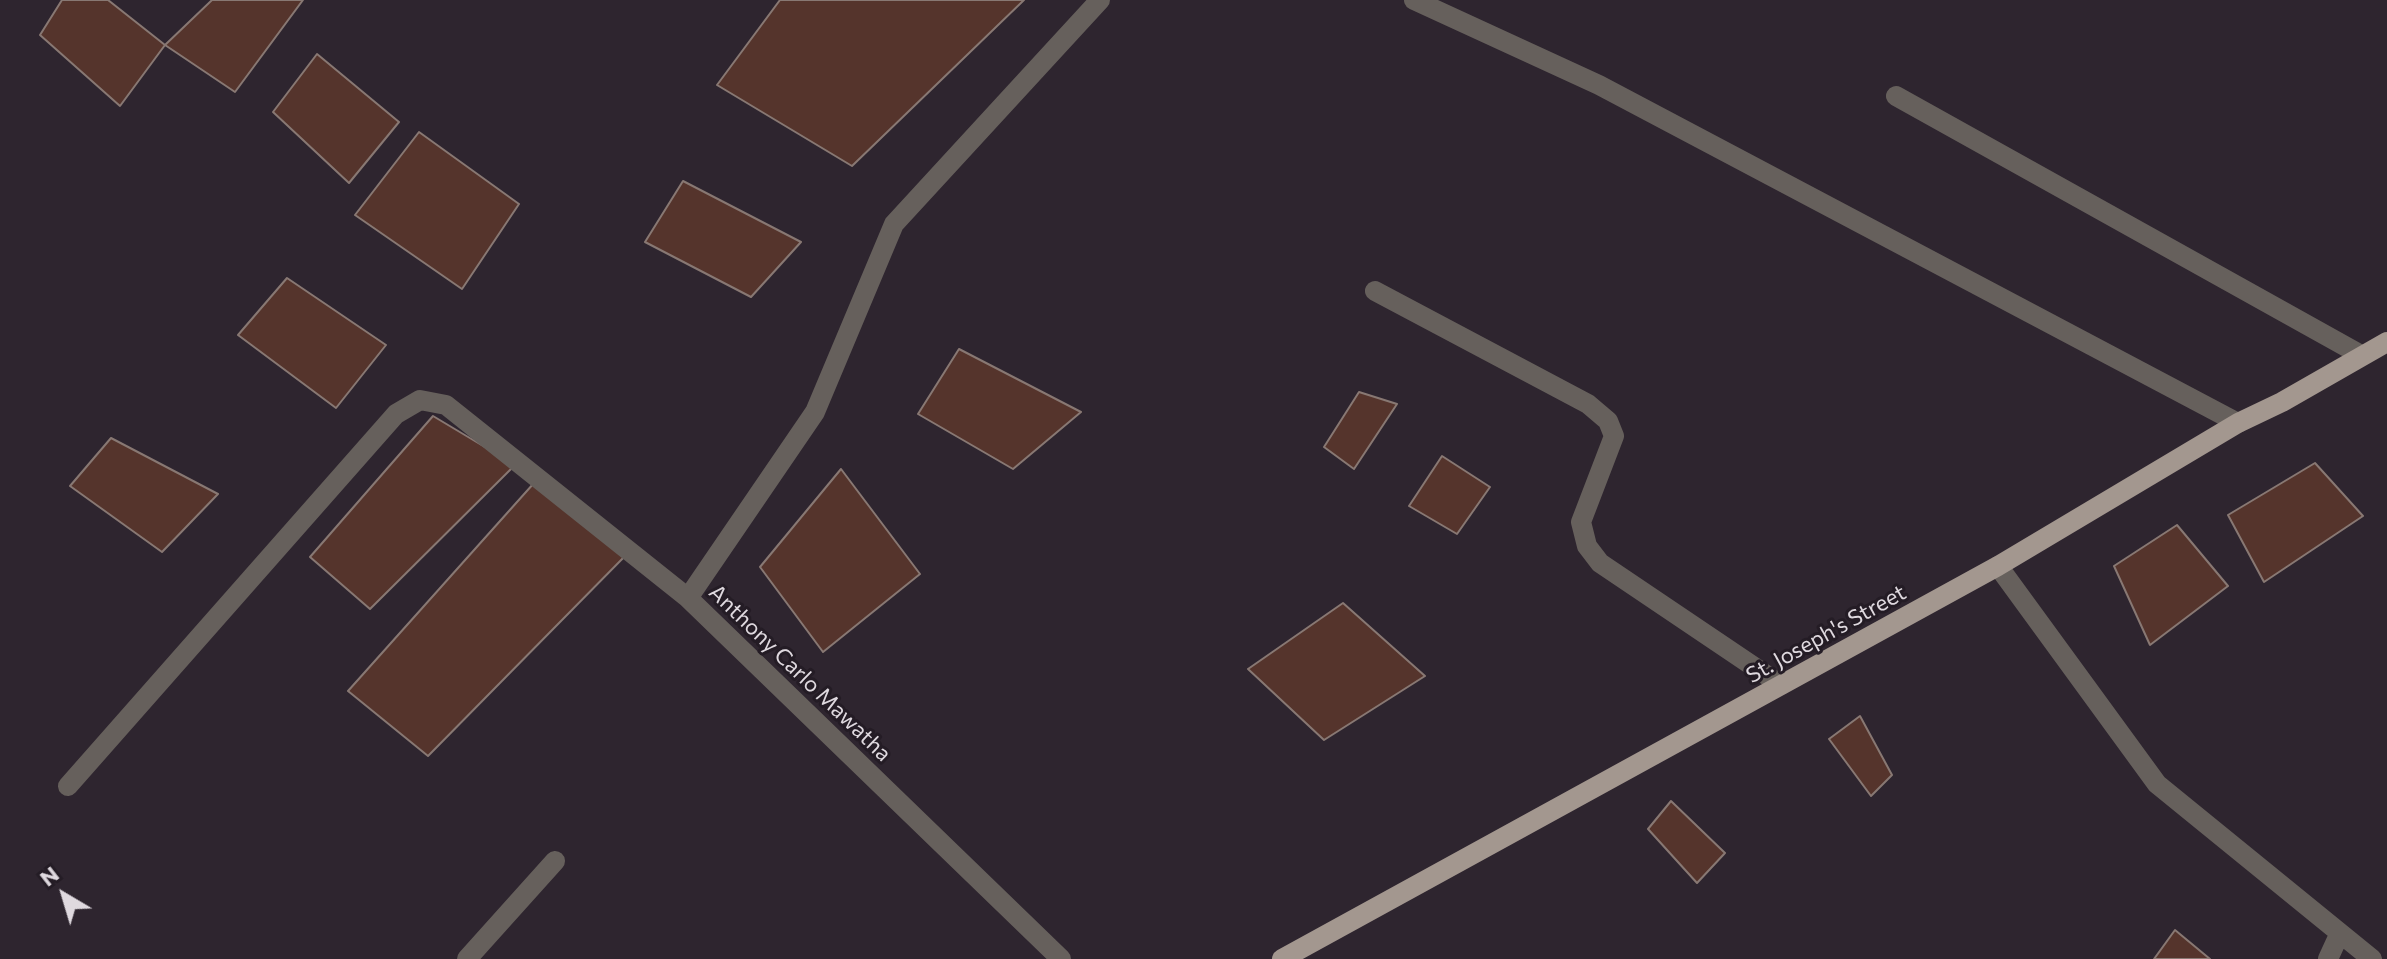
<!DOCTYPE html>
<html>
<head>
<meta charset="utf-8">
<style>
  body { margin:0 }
  #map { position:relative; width:2387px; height:959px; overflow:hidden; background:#2e252f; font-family:Commissioner,sans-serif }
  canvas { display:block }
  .north { position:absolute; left:24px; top:855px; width:80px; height:80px; -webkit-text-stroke:6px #241c25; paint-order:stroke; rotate:322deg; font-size:22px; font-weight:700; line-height:32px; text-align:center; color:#dfd9df }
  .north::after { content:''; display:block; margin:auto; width:28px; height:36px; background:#dfd9df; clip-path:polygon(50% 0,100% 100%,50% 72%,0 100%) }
</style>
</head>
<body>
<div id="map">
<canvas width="2387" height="959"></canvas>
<div class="north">N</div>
</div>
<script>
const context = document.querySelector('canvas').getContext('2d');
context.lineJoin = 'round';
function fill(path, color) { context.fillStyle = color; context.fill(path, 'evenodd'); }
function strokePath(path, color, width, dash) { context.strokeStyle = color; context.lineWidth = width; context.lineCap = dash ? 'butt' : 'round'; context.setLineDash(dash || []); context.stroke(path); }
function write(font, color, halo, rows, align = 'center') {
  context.font = font + ' Commissioner,sans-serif'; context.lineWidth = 6; context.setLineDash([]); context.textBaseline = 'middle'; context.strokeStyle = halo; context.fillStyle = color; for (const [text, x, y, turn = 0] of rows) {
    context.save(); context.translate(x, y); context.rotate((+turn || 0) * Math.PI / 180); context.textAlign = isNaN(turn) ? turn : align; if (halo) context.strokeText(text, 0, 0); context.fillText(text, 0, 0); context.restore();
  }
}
const building = new Path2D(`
  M 62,0 L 108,0 L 165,45 L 120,106 L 40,35 Z
  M 212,0 L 303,0 L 235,92 L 165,45 Z
  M 780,0 L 1024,0 L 852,166 L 717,85 Z
  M 317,54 L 399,122 L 349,183 L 273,112 Z
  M 419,132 L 519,204 L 462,289 L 355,215 Z
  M 683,181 L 801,242 L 751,297 L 645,242 Z
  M 287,278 L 386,345 L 336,408 L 238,335 Z
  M 959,349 L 1081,412 L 1013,469 L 918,414 Z
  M 1359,392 L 1397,404 L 1354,469 L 1324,447 Z
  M 433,416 L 515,465 L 370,609 L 310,557 Z
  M 111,438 L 218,494 L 162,552 L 70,486 Z
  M 1442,456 L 1490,487 L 1457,534 L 1409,506 Z
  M 2315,463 L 2363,516 L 2264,582 L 2228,515 Z
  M 841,469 L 920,574 L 823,652 L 760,567 Z
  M 534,483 L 629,552 L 428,756 L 348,691 Z
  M 2177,525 L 2228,586 L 2150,645 L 2114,566 Z
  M 1343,603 L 1425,676 L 1324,740 L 1248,669 Z
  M 1860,716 L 1892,775 L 1871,796 L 1829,739 Z
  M 1671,801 L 1725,853 L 1697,883 L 1648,829 Z
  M 2175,930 L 2210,959 L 2154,959 Z`);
fill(building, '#55342c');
strokePath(building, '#887873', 2);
strokePath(new Path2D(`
  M 1414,0 L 1599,85 L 2238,423
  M 1896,96 L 2361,355
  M 1375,291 L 1588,404 L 1608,421 L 1614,436 L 1581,522 L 1587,546 L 1600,563 L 1781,685
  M 1998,566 L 2157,784 L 2372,959
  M 688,598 L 815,412 L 894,224 L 1100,0
  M 68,786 L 396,414 L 420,400 L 446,405 L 688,598 L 1061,959
  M 467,959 L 555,861
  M 2328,959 L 2339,935`), '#66605c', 20);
strokePath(new Path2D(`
  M 1282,959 L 1998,566 L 2238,423 L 2282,402 L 2387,342`), '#a3978f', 20);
write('22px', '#dfd9df', '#241c25', [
  ["St. Joseph's Street",1826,634,-29],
  ["Anthony Carlo Mawatha",800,673,44]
]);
</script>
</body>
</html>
